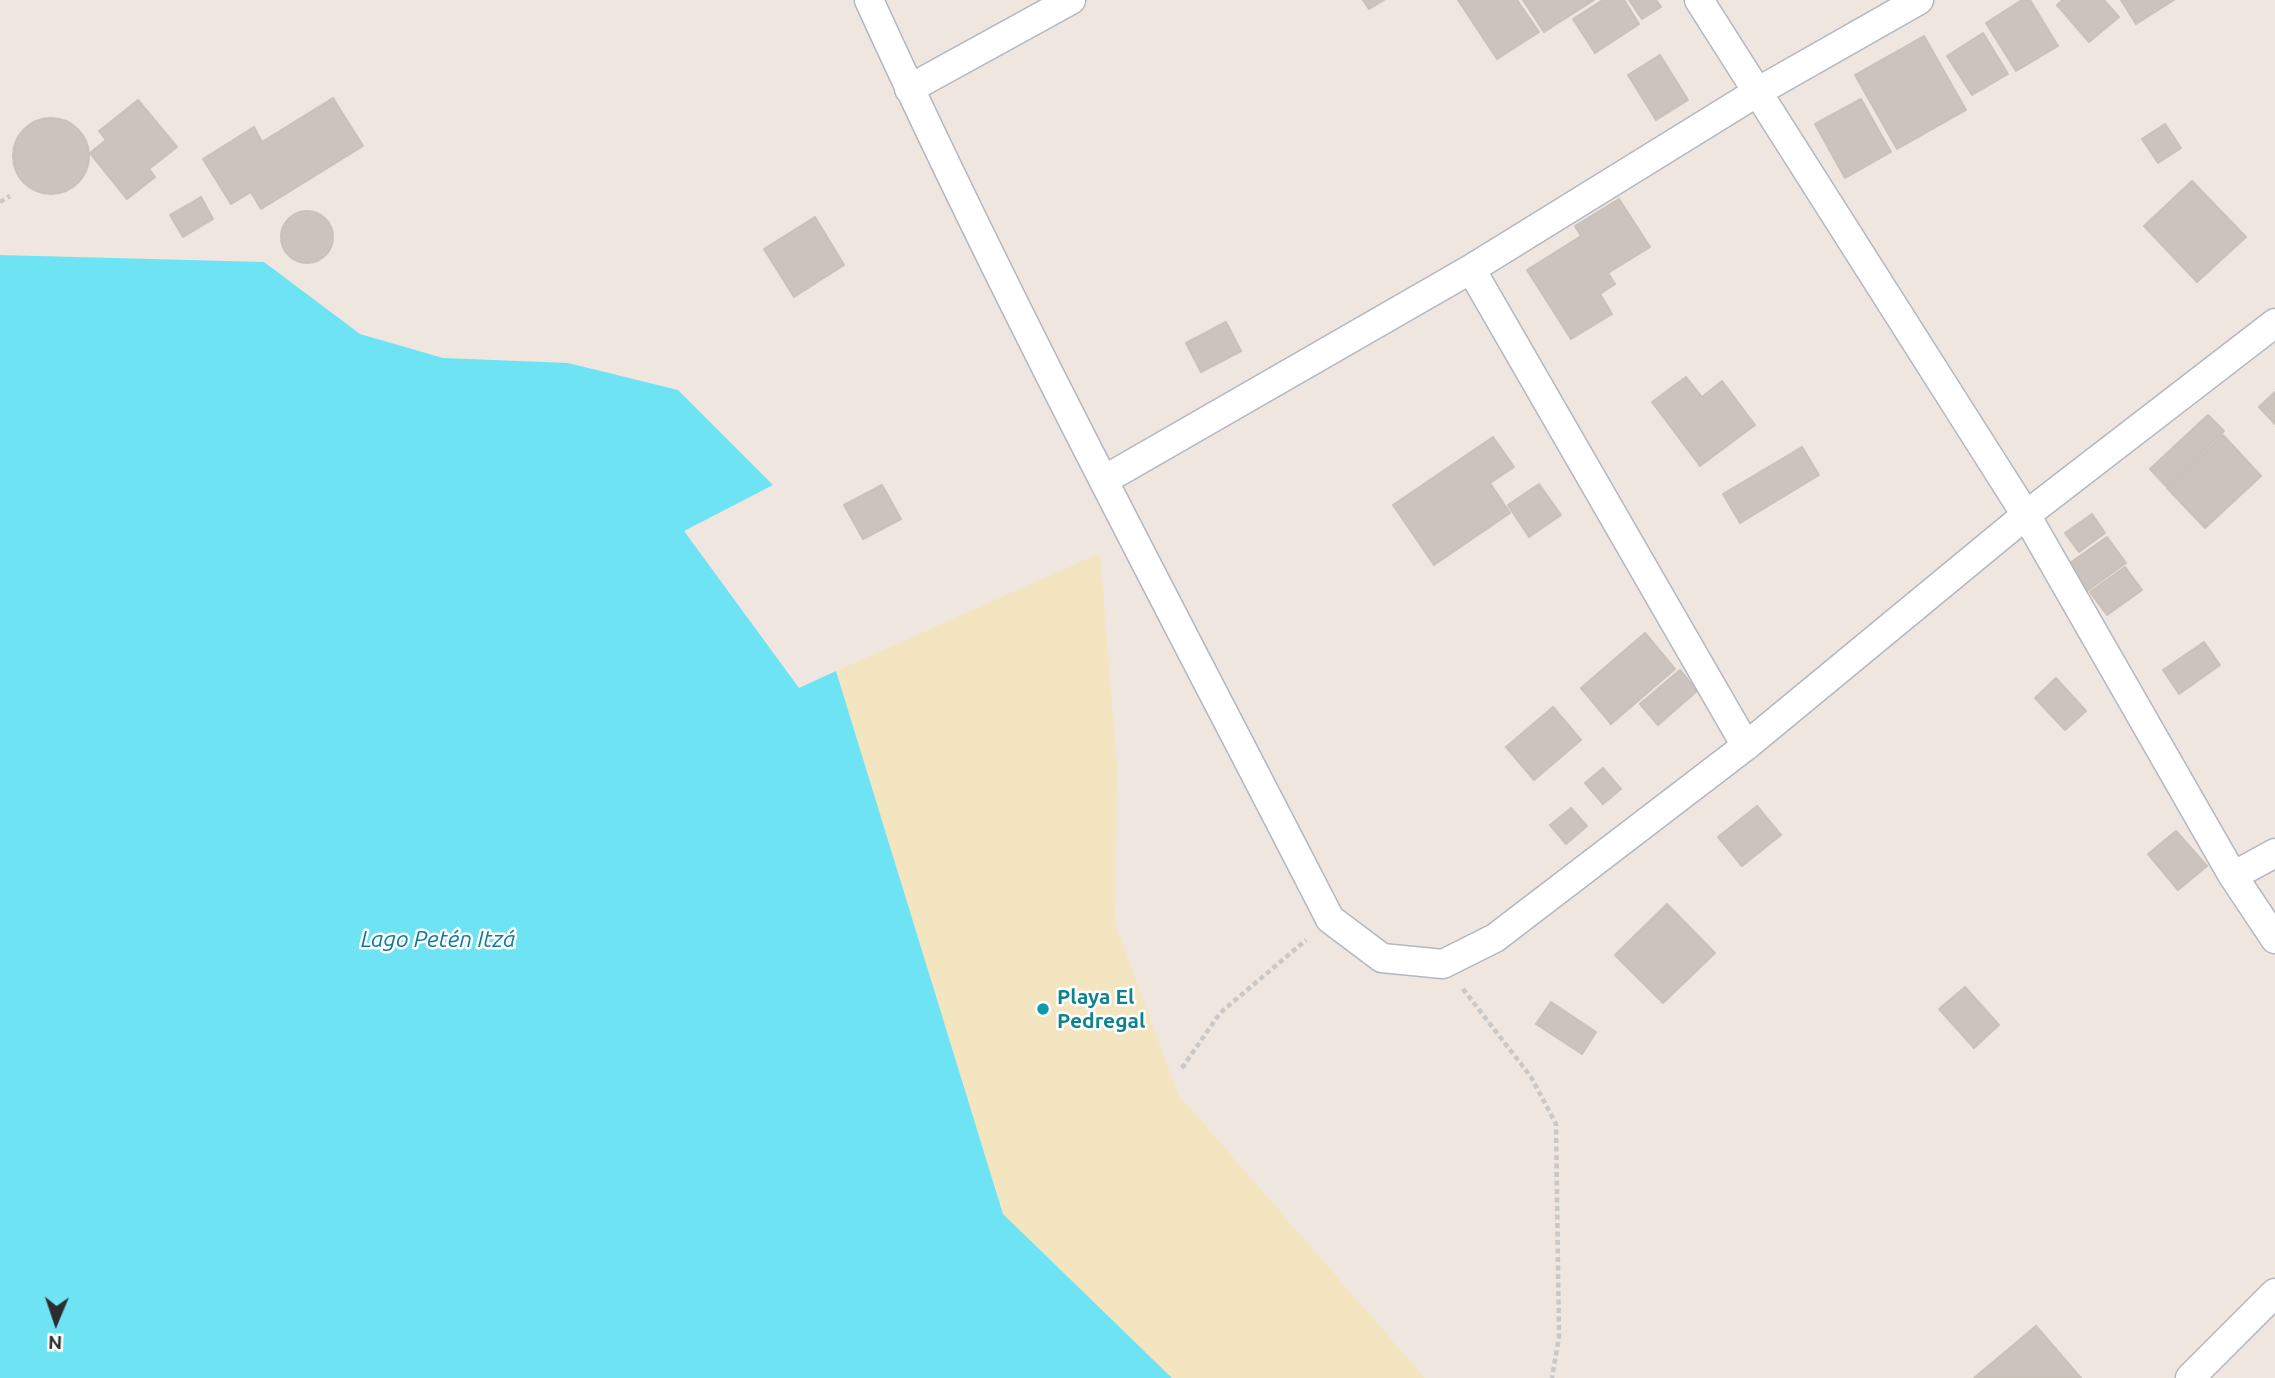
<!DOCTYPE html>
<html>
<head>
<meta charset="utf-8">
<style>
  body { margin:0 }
  #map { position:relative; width:2275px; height:1378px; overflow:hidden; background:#efe6df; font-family:Ubuntu,sans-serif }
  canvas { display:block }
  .north { position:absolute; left:21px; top:1287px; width:70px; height:70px; -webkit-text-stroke:5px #fff; paint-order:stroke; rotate:182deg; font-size:19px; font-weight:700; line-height:28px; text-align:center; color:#2d2d2d }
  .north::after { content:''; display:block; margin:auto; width:24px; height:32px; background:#2d2d2d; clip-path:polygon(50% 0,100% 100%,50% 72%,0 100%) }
</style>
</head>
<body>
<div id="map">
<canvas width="2275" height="1378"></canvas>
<div class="north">N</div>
</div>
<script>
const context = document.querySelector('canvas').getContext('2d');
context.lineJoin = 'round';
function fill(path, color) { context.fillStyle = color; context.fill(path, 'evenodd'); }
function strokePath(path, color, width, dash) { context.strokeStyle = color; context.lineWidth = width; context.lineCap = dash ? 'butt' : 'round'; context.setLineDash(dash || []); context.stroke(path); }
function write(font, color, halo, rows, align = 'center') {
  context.font = font + ' Ubuntu,sans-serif'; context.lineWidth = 5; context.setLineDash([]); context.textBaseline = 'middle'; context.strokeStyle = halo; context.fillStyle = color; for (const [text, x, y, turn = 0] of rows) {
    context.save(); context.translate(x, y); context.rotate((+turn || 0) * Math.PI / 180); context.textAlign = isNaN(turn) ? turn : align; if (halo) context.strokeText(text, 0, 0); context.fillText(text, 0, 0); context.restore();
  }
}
fill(new Path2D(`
  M 1100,553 L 1117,766 L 1115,923 L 1178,1094 L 1425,1378 L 1172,1378 L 1003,1214 L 836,671 Z`), '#f4e5c1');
fill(new Path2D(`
  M 0,255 L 264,262 L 360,334 L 443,358 L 568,363 L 678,390 L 773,485 L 684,531 L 799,688 L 836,671 L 1003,1214 L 1172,1378 L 0,1378 Z`), '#6ee3f4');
const building = new Path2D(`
  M 1363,0 L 1384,0 L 1369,9 Z
  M 1458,0 L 1517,0 L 1539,32 L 1497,59 Z
  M 1523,0 L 1594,0 L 1544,32 Z
  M 1603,0 L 1624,0 L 1639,24 L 1595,53 L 1573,19 Z
  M 1629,0 L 1656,0 L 1661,7 L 1642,19 Z
  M 2022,0 L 2030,0 L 2058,46 L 2016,71 L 1986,23 Z
  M 2063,0 L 2104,0 L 2119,17 L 2089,42 L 2057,5 Z
  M 2121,0 L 2174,0 L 2136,24 Z
  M 1983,33 L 2008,74 L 1972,95 L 1947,56 Z
  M 1924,36 L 1966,110 L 1897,149 L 1855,75 Z
  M 1660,55 L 1688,100 L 1656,120 L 1628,75 Z
  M 333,98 L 363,146 L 261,209 L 251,192 L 231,204 L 203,159 L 254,127 L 262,142 Z
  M 1861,99 L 1891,152 L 1845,178 L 1815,124 Z
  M 138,100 L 177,147 L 149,169 L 155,177 L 127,199 L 90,153 L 106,140 L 99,131 Z
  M13 156a38 38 0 1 1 76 0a38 38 0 1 1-76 0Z
  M 2165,124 L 2181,148 L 2158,163 L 2142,139 Z
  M 2192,181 L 2246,237 L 2197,282 L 2144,226 Z
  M 201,197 L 213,219 L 183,237 L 170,215 Z
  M 1619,199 L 1650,247 L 1608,273 L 1615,284 L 1600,294 L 1612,314 L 1571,339 L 1527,270 L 1581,236 L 1575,226 Z
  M281 237a26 26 0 1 1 52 0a26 26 0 1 1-52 0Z
  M 815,217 L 844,265 L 794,297 L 764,249 Z
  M 1226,322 L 1241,351 L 1201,372 L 1186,343 Z
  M 1686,377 L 1702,397 L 1722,381 L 1755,425 L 1700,466 L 1652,402 Z
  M 2275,392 L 2275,424 L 2259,407 Z
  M 2208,415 L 2224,431 L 2166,486 L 2150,469 Z
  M 2223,435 L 2261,476 L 2205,528 L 2167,488 Z
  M 1493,437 L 1514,467 L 1490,483 L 1510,513 L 1434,565 L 1393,505 Z
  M 1802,447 L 1819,475 L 1740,523 L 1723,494 Z
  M 1539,484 L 1561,515 L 1529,537 L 1508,505 Z
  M 882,485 L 901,519 L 863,539 L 844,505 Z
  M 2092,514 L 2105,533 L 2079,552 L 2065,533 Z
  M 2107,537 L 2126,563 L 2087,591 L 2067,565 Z
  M 2125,567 L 2142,590 L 2107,615 L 2090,592 Z
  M 1645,633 L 1675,669 L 1611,724 L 1581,688 Z
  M 2204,642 L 2220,665 L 2179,694 L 2163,670 Z
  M 1680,670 L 1697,691 L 1658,725 L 1640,704 Z
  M 2056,678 L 2086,711 L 2065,730 L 2035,698 Z
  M 1553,707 L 1581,740 L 1534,780 L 1506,747 Z
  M 1603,768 L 1621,789 L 1603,804 L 1585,783 Z
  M 1757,806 L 1781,835 L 1742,866 L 1718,837 Z
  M 1571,808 L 1587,826 L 1566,844 L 1550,825 Z
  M 2176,831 L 2207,866 L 2178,890 L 2148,854 Z
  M 1667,904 L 1715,953 L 1663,1003 L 1615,955 Z
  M 1965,987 L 1999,1025 L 1974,1048 L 1939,1009 Z
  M 1551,1002 L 1596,1032 L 1582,1054 L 1536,1024 Z
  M 2036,1326 L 2081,1378 L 1974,1378 Z`);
fill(building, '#cac3be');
strokePath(building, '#cac1b8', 2);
const minor = new Path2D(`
  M 869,0 C 1011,312 1174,615 1330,919 L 1382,958 L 1443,964 L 1495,938 L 1746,746 L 2026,515 L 2275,323
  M 1699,0 L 2026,515 L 2233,876 L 2275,939
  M 909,89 L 1071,0
  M 1471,269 L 1746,746
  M 1104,480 L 1471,269 L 1759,91 L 1919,0
  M 2233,876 L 2275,853
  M 2190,1378 L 2275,1293`);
strokePath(minor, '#b3b7c1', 31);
strokePath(new Path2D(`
  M 0,202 L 10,196
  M 1463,989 L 1531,1077 L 1556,1124 L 1559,1337 L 1552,1378
  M 1182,1068 L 1220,1013 L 1306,940`), '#c8c8c8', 4.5, [5, 3.5]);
strokePath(minor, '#fff', 28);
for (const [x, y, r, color] of [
  [1043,1009,7,"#0f9aa8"]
]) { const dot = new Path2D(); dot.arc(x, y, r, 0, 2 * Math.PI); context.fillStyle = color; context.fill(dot); strokePath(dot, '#fff', 2.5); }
write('bold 21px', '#0d838f', '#fff', [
  ["Playa El",1057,997],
  ["Pedregal",1057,1021]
], 'left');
write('italic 23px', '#087e9f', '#fff', [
  ["Lago Petén Itzá",438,939]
]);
</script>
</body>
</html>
